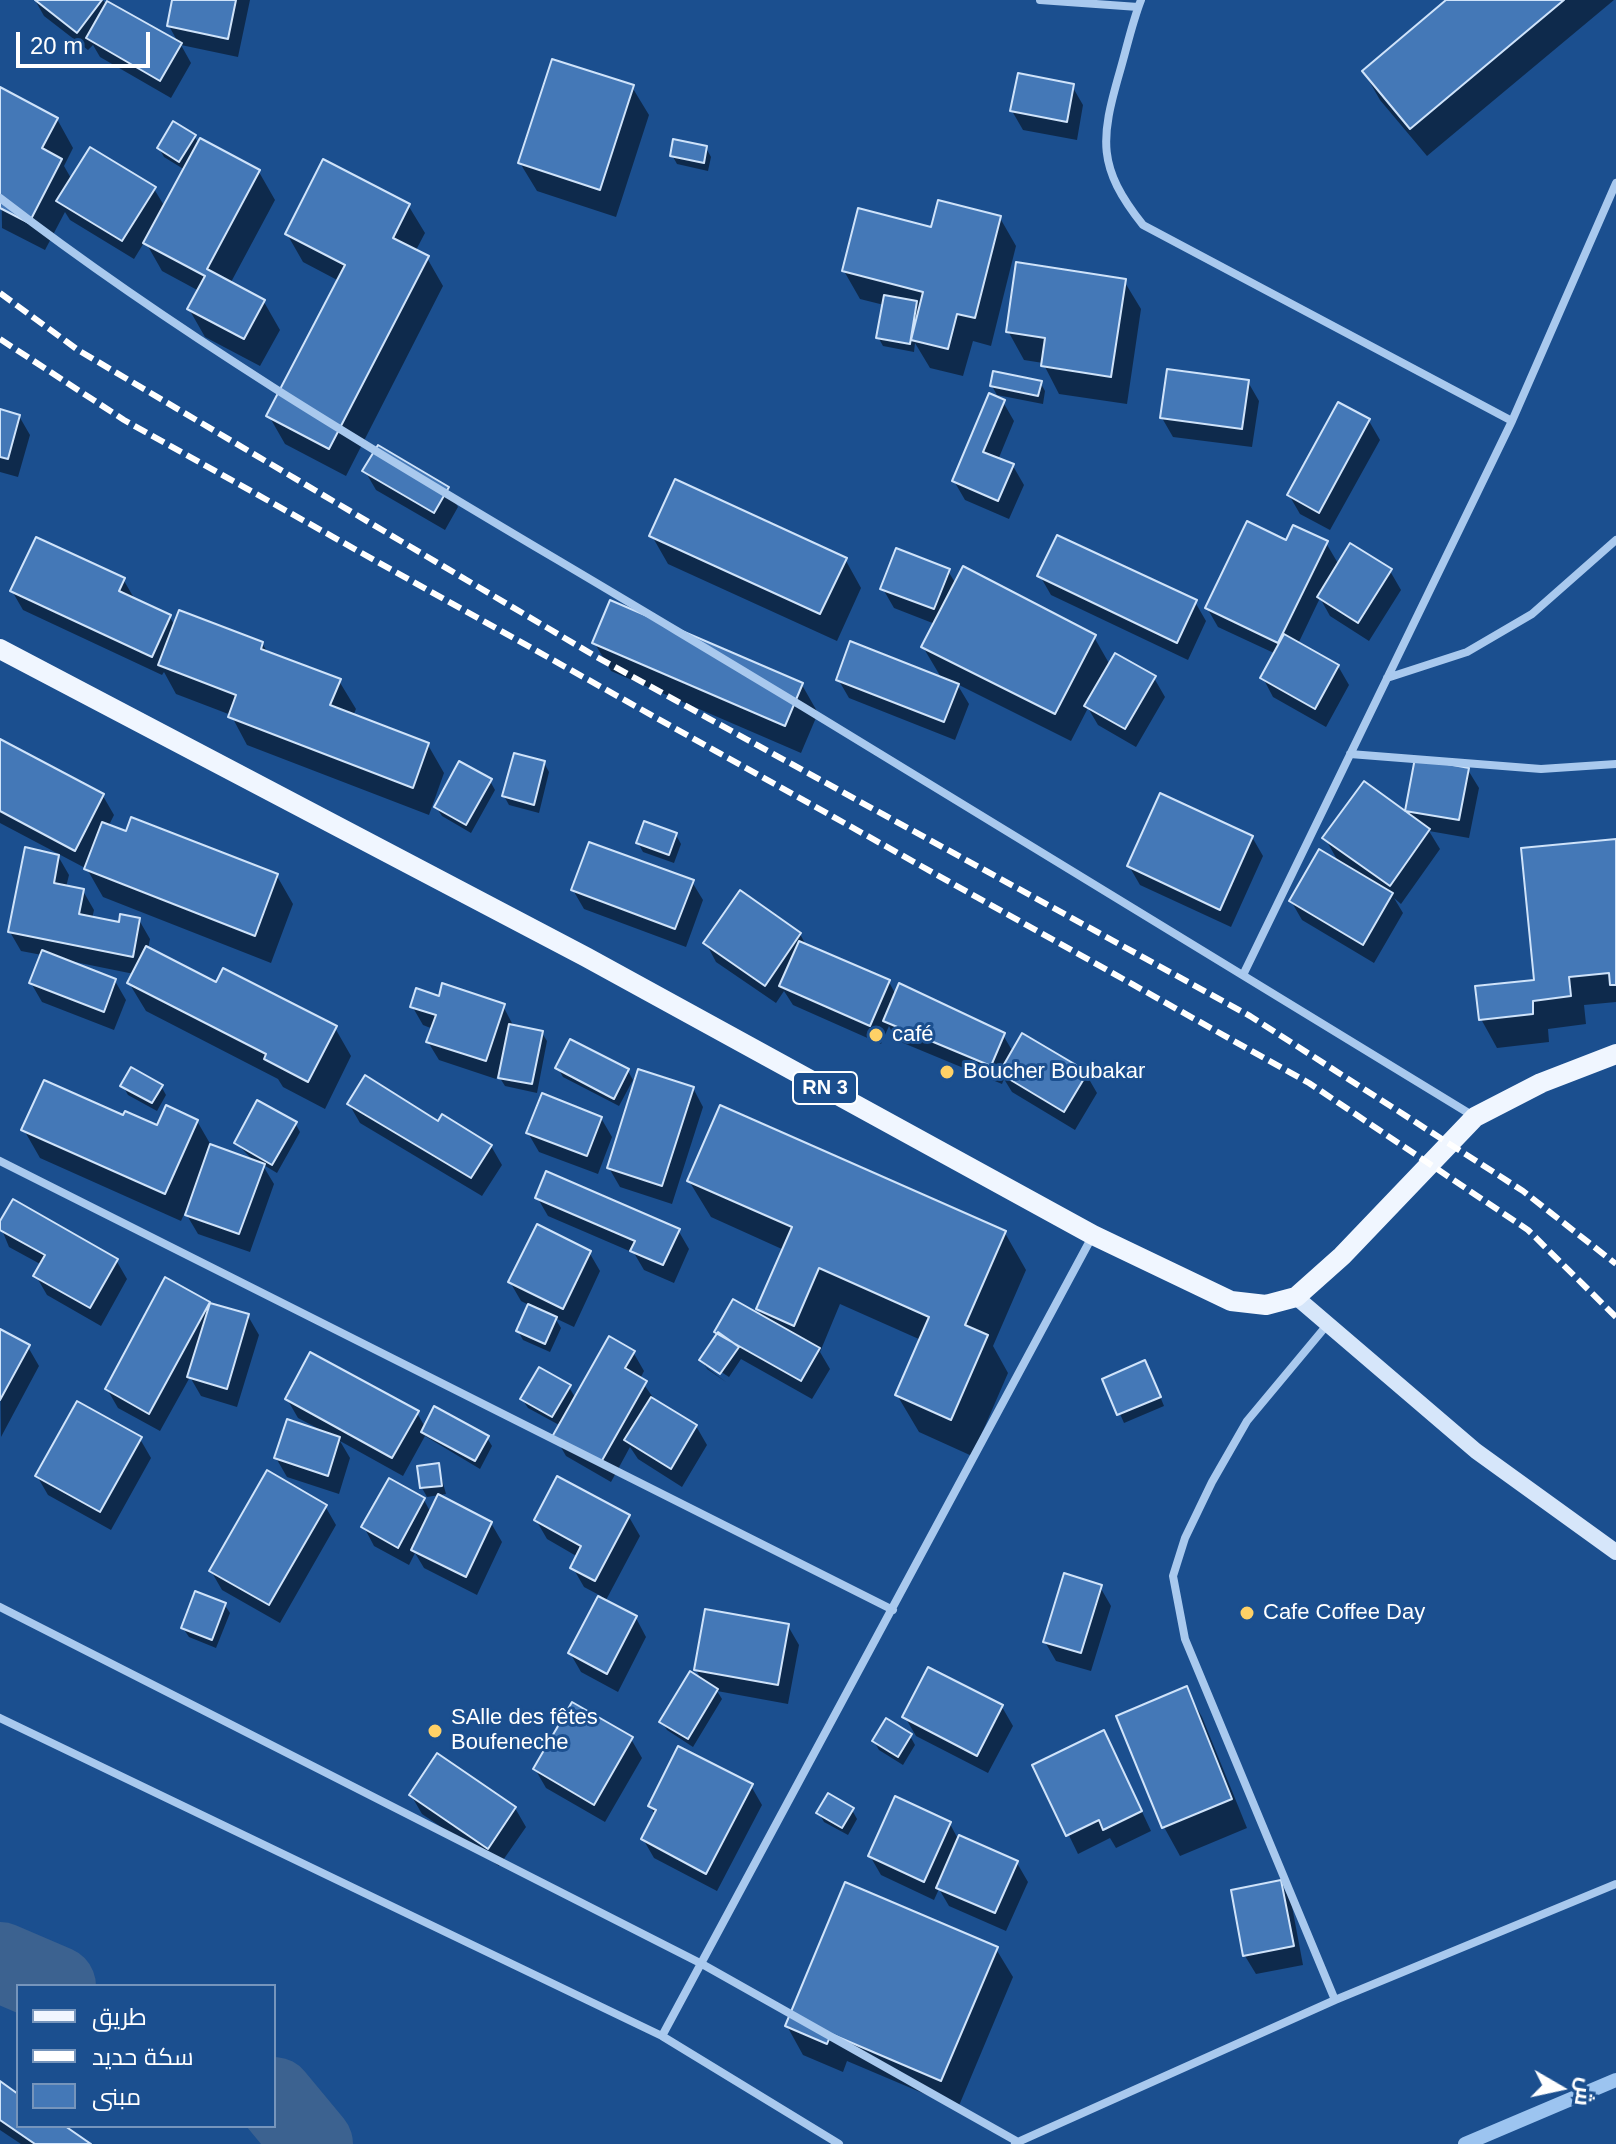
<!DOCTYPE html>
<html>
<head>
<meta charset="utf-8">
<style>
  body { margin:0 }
  #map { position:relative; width:1616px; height:2144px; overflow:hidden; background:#1b4f8f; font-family:Arial,Cairo,sans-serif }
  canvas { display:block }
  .legend { position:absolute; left:16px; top:1984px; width:260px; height:144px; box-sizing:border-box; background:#1b4f8f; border:2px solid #7695bc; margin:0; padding:10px 14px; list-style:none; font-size:24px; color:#fff }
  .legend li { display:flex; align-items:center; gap:16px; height:40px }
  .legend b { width:40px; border:2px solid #7695bc }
  .north { position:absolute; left:1520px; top:2048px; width:80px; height:80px; -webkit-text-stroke:6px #1b4f8f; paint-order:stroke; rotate:99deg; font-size:22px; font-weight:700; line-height:32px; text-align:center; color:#fff }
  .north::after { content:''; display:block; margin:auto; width:28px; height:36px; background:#fff; clip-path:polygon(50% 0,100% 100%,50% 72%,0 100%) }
  .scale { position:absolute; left:16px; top:32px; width:134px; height:36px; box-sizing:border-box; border:4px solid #fff; border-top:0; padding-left:10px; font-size:24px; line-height:28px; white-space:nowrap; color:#fff; -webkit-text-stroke:6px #1b4f8f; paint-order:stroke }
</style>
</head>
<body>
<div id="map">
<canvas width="1616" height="2144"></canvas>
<ul class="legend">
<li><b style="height:10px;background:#f0f6ff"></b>طريق</li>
<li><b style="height:10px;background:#fff"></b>سكة حديد</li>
<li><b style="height:22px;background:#4478b7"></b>مبنى</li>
</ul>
<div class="north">ش</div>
<div class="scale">20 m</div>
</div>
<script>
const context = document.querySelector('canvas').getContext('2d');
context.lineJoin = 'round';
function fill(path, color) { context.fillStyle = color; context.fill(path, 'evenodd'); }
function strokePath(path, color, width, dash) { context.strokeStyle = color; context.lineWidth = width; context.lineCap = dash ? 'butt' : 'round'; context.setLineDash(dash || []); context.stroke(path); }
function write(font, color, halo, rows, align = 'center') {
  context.font = font + ' Arial,sans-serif'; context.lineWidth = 6; context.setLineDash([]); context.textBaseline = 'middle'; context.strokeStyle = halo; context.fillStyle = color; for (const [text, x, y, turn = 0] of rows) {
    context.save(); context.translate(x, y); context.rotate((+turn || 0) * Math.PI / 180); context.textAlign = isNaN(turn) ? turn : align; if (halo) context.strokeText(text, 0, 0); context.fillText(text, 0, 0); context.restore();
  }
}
fill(new Path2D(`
  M 35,0 L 103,0 L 107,6 L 179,44 L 169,26 L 174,0 L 250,0 L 238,57 L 181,45 L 191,63 L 171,98 L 100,57 L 93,45 L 88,50 L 44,16 Z
  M 1449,0 L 1614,0 L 1427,156 L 1380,100 L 1364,72 Z
  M 1072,86 L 1083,105 L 1077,140 L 1023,130 L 1012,111 Z
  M 632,87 L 649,115 L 616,217 L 537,191 L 520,163 Z
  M 0,89 L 57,119 L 73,148 L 64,166 L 72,180 L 154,189 L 165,207 L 185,170 L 164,157 L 159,148 L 194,136 L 199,144 L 259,172 L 275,200 L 230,284 L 264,302 L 280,330 L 260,366 L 205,337 L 189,309 L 199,291 L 162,271 L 145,241 L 134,259 L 70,220 L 65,212 L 45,250 L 2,228 Z
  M 706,148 L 711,157 L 708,171 L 677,164 L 672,155 Z
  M 408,205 L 425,233 L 415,252 L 427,258 L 443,286 L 346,476 L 285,444 L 269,416 L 339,281 L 303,262 L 287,234 Z
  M 1000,218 L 1016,246 L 991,346 L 973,341 L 963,376 L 930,368 L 915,343 L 914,352 L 883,346 L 878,337 L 884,305 L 860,299 L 844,271 L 932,229 Z
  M 1124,281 L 1141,309 L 1127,404 L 1059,394 L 1043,363 L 1024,360 L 1008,331 Z
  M 1040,382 L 1045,391 L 1043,404 L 997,395 L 992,386 Z
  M 1248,382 L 1259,401 L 1252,447 L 1173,437 L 1162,418 Z
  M 1003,402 L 1014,421 L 998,460 L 1013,466 L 1024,485 L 1009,519 L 965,500 L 954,481 Z
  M 0,411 L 19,416 L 30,435 L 18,477 L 0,472 Z
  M 1369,421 L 1380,440 L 1330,530 L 1300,514 L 1289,495 Z
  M 365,471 L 447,488 L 458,507 L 445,530 L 376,490 Z
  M 652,536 L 845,559 L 861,588 L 837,641 L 668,564 Z
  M 1287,543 L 1326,543 L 1339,565 L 1390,571 L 1401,590 L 1369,641 L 1330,616 L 1320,598 L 1298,644 L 1338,666 L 1349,685 L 1326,727 L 1273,697 L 1263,678 L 1276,654 L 1218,627 L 1207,608 Z
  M 948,571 L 956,584 L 1094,637 L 1110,665 L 1154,678 L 1165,697 L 1136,747 L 1098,725 L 1088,708 L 1071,741 L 957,684 L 969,704 L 955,740 L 849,698 L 838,679 L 942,679 L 923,647 L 935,624 L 894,608 L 883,589 Z
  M 1040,576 L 1195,602 L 1206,621 L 1188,660 L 1051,595 Z
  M 123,579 L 134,598 L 170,617 L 175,626 L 262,643 L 268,653 L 339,681 L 356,709 L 353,716 L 428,745 L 444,773 L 429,815 L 247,745 L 231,715 L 176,694 L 164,672 L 162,675 L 23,610 L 12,591 Z
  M 594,642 L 802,685 L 818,713 L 801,753 L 611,671 Z
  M 0,741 L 103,796 L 114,815 L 108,827 L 277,876 L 293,904 L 271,963 L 103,897 L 87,869 L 0,823 Z
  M 544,763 L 549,772 L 539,813 L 509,805 L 504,796 Z
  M 1468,770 L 1479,788 L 1469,838 L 1429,831 L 1440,849 L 1401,904 L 1394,898 L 1403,913 L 1374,963 L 1302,920 L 1291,901 L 1339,863 L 1325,838 L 1412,818 L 1407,810 Z
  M 490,781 L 495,790 L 471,833 L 442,816 L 436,807 Z
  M 676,835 L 681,844 L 674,863 L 643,852 L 638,843 Z
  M 1252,837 L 1263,856 L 1231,927 L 1140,885 L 1129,866 Z
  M 1616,841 L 1616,1002 L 1584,1005 L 1586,1024 L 1548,1029 L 1549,1042 L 1497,1048 L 1481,1019 L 1536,982 Z
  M 58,856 L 69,875 L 66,887 L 83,891 L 94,910 L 92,919 L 120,924 L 139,920 L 150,939 L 148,949 L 217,985 L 335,1028 L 351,1056 L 325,1109 L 283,1087 L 278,1079 L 146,1011 L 129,983 L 134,974 L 70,961 L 115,981 L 126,1000 L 114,1030 L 42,1002 L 31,983 L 42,955 L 21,951 L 10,932 Z
  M 692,882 L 703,900 L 686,947 L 584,909 L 573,890 Z
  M 800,934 L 807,947 L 889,982 L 896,995 L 1003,1035 L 1013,1052 L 1086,1074 L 1097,1093 L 1075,1130 L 1012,1092 L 1004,1079 L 1002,1084 L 896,1040 L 889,1026 L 881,1044 L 793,1005 L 784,991 L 776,1003 L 716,962 L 706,943 Z
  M 440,999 L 503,1006 L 514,1027 L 542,1033 L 547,1041 L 537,1093 L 505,1086 L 498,1075 L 496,1079 L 439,1060 L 428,1042 L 433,1029 L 423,1025 L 412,1006 Z
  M 558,1068 L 628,1071 L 633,1080 L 619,1106 L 563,1077 Z
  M 123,1086 L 161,1086 L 166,1095 L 157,1111 L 128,1095 Z
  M 693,1088 L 703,1107 L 672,1204 L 620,1187 L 609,1168 Z
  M 349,1104 L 439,1124 L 491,1146 L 502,1165 L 482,1196 L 360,1123 Z
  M 123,1118 L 158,1128 L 197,1121 L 212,1147 L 256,1163 L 236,1143 L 295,1123 L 300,1132 L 277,1173 L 262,1164 L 274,1184 L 250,1252 L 198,1234 L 185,1212 L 181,1221 L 40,1158 L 24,1130 Z
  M 601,1118 L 612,1137 L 598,1174 L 539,1152 L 528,1133 Z
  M 689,1181 L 1005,1233 L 1026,1270 L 993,1346 L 1008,1373 L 972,1456 L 919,1432 L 897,1395 L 921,1340 L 840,1304 L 820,1352 L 830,1369 L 812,1399 L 741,1359 L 729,1377 L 706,1362 L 706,1367 L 726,1382 L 707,1369 L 702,1360 L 764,1319 L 758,1309 L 784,1250 L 711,1217 Z
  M 537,1197 L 678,1230 L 689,1249 L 674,1283 L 644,1270 L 634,1253 L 548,1216 Z
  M 0,1225 L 116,1260 L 127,1279 L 101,1326 L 47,1295 L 36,1276 L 42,1265 L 9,1247 Z
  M 589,1252 L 600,1271 L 574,1327 L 555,1318 L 561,1328 L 550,1352 L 523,1340 L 518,1331 L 529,1305 L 521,1301 L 510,1282 Z
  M 166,1280 L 209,1305 L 248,1316 L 259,1335 L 237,1407 L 201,1396 L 190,1377 L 160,1431 L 118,1408 L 107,1389 Z
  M 0,1331 L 28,1347 L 39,1366 L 1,1437 Z
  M 633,1352 L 644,1371 L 640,1379 L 657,1403 L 696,1426 L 707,1445 L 682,1487 L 638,1459 L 630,1447 L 611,1482 L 566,1456 L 555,1437 L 561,1426 L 528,1408 L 522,1399 L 569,1387 L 576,1399 Z
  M 1150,1372 L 1164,1406 L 1124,1423 L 1105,1380 Z
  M 287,1399 L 417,1413 L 425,1427 L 487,1438 L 492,1446 L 480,1469 L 425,1436 L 403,1476 L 340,1441 L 350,1458 L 339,1494 L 287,1477 L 276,1458 L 321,1430 L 298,1418 Z
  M 140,1439 L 151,1458 L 111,1530 L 48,1495 L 37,1476 Z
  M 438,1465 L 446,1494 L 427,1497 L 422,1488 Z
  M 424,1500 L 431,1513 L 491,1523 L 502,1542 L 477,1595 L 424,1568 L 415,1553 L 409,1565 L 374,1546 L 364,1527 Z
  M 325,1506 L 336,1525 L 280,1623 L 222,1590 L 211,1571 Z
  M 629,1517 L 640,1536 L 605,1602 L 636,1618 L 646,1637 L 618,1692 L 581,1672 L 570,1653 L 601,1596 L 584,1587 L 573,1568 L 578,1557 L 547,1539 L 536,1520 Z
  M 1100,1587 L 1111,1606 L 1091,1671 L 1056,1661 L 1045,1642 Z
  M 224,1604 L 230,1613 L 216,1648 L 189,1637 L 183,1628 Z
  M 788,1626 L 799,1645 L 788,1704 L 717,1691 L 722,1699 L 693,1747 L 667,1730 L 662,1722 L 702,1681 L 696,1670 Z
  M 1186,1689 L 1202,1717 L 1247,1828 L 1180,1856 L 1164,1827 L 1119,1717 Z
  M 1002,1707 L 1013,1726 L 988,1773 L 916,1736 L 905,1717 Z
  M 910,1736 L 915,1745 L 903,1765 L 879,1750 L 874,1741 Z
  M 631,1739 L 642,1758 L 605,1822 L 546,1788 L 535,1769 Z
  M 1114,1752 L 1151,1831 L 1116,1848 L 1110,1838 L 1078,1854 L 1035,1766 Z
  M 751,1786 L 762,1805 L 717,1891 L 654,1858 L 643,1839 L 655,1815 L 650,1806 Z
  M 411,1795 L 515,1808 L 526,1827 L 499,1866 L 422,1814 Z
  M 852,1810 L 857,1819 L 848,1835 L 824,1822 L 819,1813 Z
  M 950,1824 L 957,1837 L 1017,1863 L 1028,1882 L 1006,1931 L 949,1906 L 939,1889 L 934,1900 L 881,1875 L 870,1856 Z
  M 1280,1882 L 1291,1901 L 1303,1965 L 1256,1974 L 1245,1956 Z
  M 996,1949 L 1013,1977 L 958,2108 L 847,2061 L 843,2072 L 803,2055 L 787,2026 Z
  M 0,2084 L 18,2096 L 18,2126 L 62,2126 L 88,2144 L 21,2144 L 0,2130 Z`), '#0007');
strokePath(new Path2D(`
  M 1465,2144 L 1616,2080`), '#9cc4f0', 14);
strokePath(new Path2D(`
  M 0,1962 L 56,1986
  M 274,2097 L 313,2144`), '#3c6290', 80);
const building = new Path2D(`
  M 35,0 L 102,0 L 77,33 Z
  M 172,0 L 236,0 L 228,39 L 167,26 Z
  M 1446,0 L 1564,0 L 1410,129 L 1362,71 Z
  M 107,1 L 182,43 L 160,81 L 86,38 Z
  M 552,59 L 634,85 L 600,190 L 518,163 Z
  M 1018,73 L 1074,84 L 1067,122 L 1010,111 Z
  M 0,87 L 58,118 L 42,148 L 62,159 L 29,223 L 0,208 Z
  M 173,121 L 196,135 L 179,162 L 157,148 Z
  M 200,138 L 260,170 L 207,269 L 265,300 L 244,339 L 187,309 L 205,276 L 143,243 Z
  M 673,139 L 707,146 L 704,163 L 670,156 Z
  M 90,147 L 156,187 L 122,241 L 56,201 Z
  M 323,159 L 410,204 L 393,238 L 429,256 L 329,449 L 266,416 L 345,265 L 285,234 Z
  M 938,200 L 1001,216 L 975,318 L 957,314 L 948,349 L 911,340 L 923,292 L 842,271 L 858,208 L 931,227 Z
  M 1016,262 L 1126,279 L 1111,377 L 1041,366 L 1045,338 L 1006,332 Z
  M 884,295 L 917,301 L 910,344 L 876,338 Z
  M 1167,369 L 1249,380 L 1242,429 L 1160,418 Z
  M 993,371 L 1042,381 L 1038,396 L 990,386 Z
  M 989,393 L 1005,400 L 983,452 L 1014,464 L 998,501 L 952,481 Z
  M 1338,402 L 1370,419 L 1319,513 L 1287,495 Z
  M 0,409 L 20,415 L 8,459 L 0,457 Z
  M 378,445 L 449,487 L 434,513 L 362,471 Z
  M 675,479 L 847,558 L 820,614 L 649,536 Z
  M 1247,521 L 1286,540 L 1293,525 L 1328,541 L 1278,643 L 1205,608 Z
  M 1057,535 L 1197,600 L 1177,643 L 1037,576 Z
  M 36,537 L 125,578 L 119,591 L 171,615 L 152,657 L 10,591 Z
  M 1350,543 L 1392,569 L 1358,623 L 1317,597 Z
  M 896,548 L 950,569 L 934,609 L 880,589 Z
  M 963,566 L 1096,635 L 1055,714 L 921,647 Z
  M 610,600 L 803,683 L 785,726 L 592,643 Z
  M 179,610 L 263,642 L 261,649 L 341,679 L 330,705 L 429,743 L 413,788 L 228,717 L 236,695 L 158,665 Z
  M 1284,634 L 1339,665 L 1315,709 L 1260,678 Z
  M 850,641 L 959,684 L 944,722 L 836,680 Z
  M 1115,653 L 1156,676 L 1125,729 L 1084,706 Z
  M 0,739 L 104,794 L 75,851 L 0,811 Z
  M 514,753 L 545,761 L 534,805 L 502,796 Z
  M 1415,758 L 1469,768 L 1459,820 L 1405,811 Z
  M 459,761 L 492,779 L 466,825 L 434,807 Z
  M 1364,781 L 1430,829 L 1390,886 L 1322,838 Z
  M 1160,793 L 1253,836 L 1220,910 L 1127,866 Z
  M 131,817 L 278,874 L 255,936 L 84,869 L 102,822 L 126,831 Z
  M 644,821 L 677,833 L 669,855 L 636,843 Z
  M 1616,839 L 1616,985 L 1610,985 L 1609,973 L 1569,977 L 1571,996 L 1533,1001 L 1533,1014 L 1479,1020 L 1475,986 L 1534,980 L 1521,848 Z
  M 589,842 L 694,880 L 675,929 L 571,890 Z
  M 25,847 L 59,855 L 54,883 L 84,889 L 79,914 L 119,922 L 120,914 L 140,918 L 133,957 L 8,932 Z
  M 1319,849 L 1393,893 L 1363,945 L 1289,901 Z
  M 740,890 L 801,933 L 765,986 L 703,943 Z
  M 799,941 L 890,980 L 870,1026 L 779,986 Z
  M 146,946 L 216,982 L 223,968 L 337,1026 L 308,1082 L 264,1059 L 266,1054 L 127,983 Z
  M 42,950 L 116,979 L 104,1012 L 29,983 Z
  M 442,983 L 505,1004 L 486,1061 L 426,1042 L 436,1015 L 410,1007 L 416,988 L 439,996 Z
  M 899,983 L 1005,1033 L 991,1066 L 883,1021 Z
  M 509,1024 L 543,1031 L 532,1084 L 498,1078 Z
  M 1022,1033 L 1088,1072 L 1064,1112 L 999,1073 Z
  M 570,1039 L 629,1069 L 614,1099 L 555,1068 Z
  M 131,1067 L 163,1085 L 152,1103 L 120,1086 Z
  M 638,1069 L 694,1087 L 662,1186 L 607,1168 Z
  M 365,1075 L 438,1121 L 442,1114 L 492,1145 L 471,1178 L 347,1104 Z
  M 44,1080 L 123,1115 L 125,1111 L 157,1125 L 166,1105 L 198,1120 L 165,1194 L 21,1130 Z
  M 542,1093 L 602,1117 L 587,1156 L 526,1133 Z
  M 257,1100 L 297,1122 L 272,1165 L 234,1143 Z
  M 720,1105 L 1006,1231 L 965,1325 L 988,1335 L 951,1420 L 895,1395 L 929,1317 L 819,1268 L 794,1326 L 756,1309 L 792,1227 L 687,1181 Z
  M 210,1144 L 265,1164 L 239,1234 L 185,1215 Z
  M 546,1171 L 680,1229 L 663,1265 L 630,1251 L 635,1241 L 535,1198 Z
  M 13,1199 L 118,1259 L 90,1308 L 33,1276 L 45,1255 L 0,1230 L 0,1221 Z
  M 537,1224 L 591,1251 L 563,1309 L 508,1282 Z
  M 165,1277 L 210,1302 L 149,1414 L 105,1389 Z
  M 733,1299 L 820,1348 L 801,1381 L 714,1332 Z
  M 210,1303 L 249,1314 L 227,1389 L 187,1377 Z
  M 528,1304 L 557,1317 L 545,1344 L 516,1331 Z
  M 0,1329 L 30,1345 L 0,1400 Z
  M 718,1332 L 739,1347 L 720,1374 L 699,1360 Z
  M 609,1336 L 635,1351 L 625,1368 L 647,1381 L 600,1464 L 552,1437 Z
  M 310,1352 L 419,1411 L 392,1458 L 285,1399 Z
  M 1145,1360 L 1161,1397 L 1117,1415 L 1102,1379 Z
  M 539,1367 L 571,1385 L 552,1417 L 520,1399 Z
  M 651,1397 L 697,1425 L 671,1469 L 624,1440 Z
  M 77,1401 L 142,1437 L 100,1512 L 35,1476 Z
  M 434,1406 L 489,1436 L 475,1461 L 421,1432 Z
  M 287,1419 L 340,1437 L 328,1476 L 274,1458 Z
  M 439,1463 L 442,1486 L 420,1488 L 417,1466 Z
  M 267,1470 L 327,1505 L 269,1605 L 209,1571 Z
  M 557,1476 L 630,1515 L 595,1581 L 570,1568 L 581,1546 L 534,1520 Z
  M 389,1478 L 425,1498 L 398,1548 L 361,1527 Z
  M 438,1494 L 492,1522 L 466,1577 L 411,1550 Z
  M 1064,1573 L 1102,1585 L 1081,1653 L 1043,1642 Z
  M 195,1591 L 226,1603 L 212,1640 L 181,1628 Z
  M 598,1596 L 637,1616 L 607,1674 L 568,1653 Z
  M 705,1609 L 789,1624 L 778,1685 L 694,1670 Z
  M 928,1667 L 1003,1705 L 977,1756 L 902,1717 Z
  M 690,1671 L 718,1689 L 688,1739 L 659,1722 Z
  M 1187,1686 L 1232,1799 L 1162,1828 L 1116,1716 Z
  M 572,1702 L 633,1737 L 594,1805 L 533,1769 Z
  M 886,1718 L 912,1734 L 898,1757 L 872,1741 Z
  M 1104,1730 L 1142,1811 L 1103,1830 L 1099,1820 L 1066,1836 L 1032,1765 Z
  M 678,1746 L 753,1784 L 706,1874 L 641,1839 L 656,1810 L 648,1806 Z
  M 437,1753 L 516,1807 L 488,1849 L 409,1795 Z
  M 828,1793 L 854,1808 L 842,1828 L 816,1813 Z
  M 895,1796 L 951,1822 L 924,1882 L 868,1856 Z
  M 959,1835 L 1018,1861 L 995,1913 L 936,1888 Z
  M 1281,1880 L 1294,1946 L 1243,1956 L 1231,1890 Z
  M 845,1882 L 998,1947 L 941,2081 L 831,2034 L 827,2044 L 785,2026 Z
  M 0,2081 L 18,2094 L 18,2126 L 65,2126 L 91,2144 L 35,2144 L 0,2120 Z`);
fill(building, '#4478b7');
strokePath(building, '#cfe3fa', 2);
strokePath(new Path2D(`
  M 1040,0 L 1138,7
  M 1141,0 C 1132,23 1127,47 1120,71 C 1100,140 1097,167 1143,225 L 1512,421
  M 0,198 C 213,362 447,493 677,631 C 944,791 1209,954 1475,1117
  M 1387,678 L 1467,652 L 1532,614 L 1616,540
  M 1350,754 L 1541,769 L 1616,764
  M 1243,975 L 1512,421 L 1616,183
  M 0,1161 L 893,1610
  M 1327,1325 L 1247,1421 L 1212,1482 L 1185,1538 L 1173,1576 L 1185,1639 L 1335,2000
  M 0,1607 L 702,1964 L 1018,2142 L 1015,2144
  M 0,1718 L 662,2036 L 839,2144
  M 662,2036 L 1093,1235
  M 1018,2142 L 1335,2000 L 1616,1884`), '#a9c9ee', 8);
strokePath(new Path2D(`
  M 1296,1297 L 1476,1451 L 1616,1552`), '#d6e6fa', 16);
strokePath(new Path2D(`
  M 0,649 L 586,957 L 1093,1235 L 1231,1301 L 1266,1305 L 1296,1297 L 1342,1256 L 1475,1117 L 1541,1083 L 1616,1054`), '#f0f6ff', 20);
strokePath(new Path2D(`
  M 0,293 L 78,350 L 595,656 L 1250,1016 L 1523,1191 L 1616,1264
  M 0,339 L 124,420 L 1309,1083 L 1528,1230 L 1616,1317`), '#fff', 6, [14, 6]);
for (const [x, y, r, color] of [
  [876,1035,8,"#ffd166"],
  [947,1072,8,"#ffd166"],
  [1247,1613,8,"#ffd166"],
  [435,1731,8,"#ffd166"]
]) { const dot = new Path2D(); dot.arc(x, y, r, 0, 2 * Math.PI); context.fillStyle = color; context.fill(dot); strokePath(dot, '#1b4f8f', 3); }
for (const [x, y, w] of [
  [825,1088,64]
]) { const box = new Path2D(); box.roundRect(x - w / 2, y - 16, w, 32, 6); context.fillStyle = '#1b4f8f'; context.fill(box); strokePath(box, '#fff', 2); }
write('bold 20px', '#fff', null, [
  ["RN 3",825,1088]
]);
write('22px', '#fff', '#1b4f8f', [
  ["café",892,1035],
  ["Boucher Boubakar",963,1072],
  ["Cafe Coffee Day",1263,1613],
  ["SAlle des fêtes",451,1718],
  ["Boufeneche",451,1743]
], 'left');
</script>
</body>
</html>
